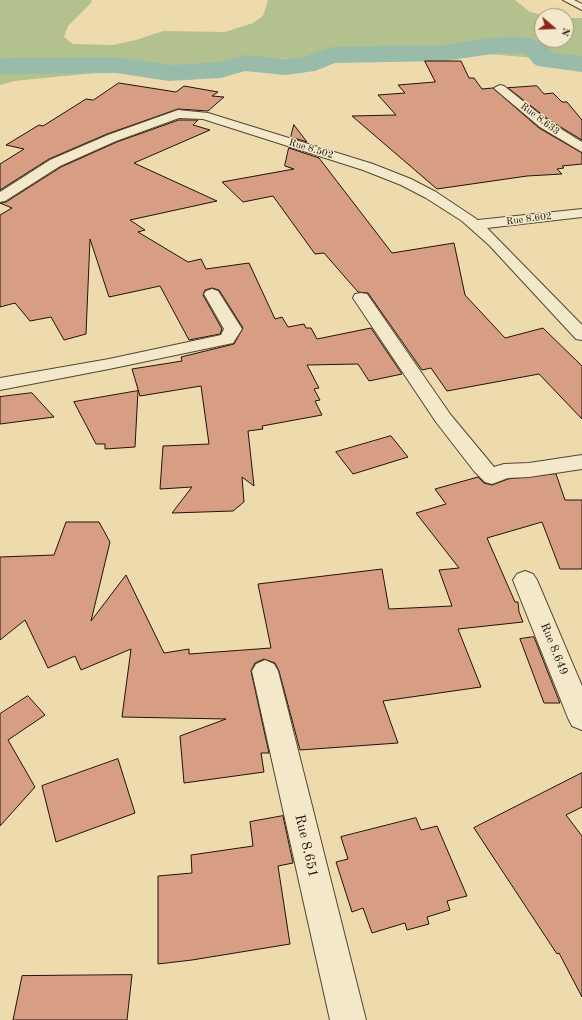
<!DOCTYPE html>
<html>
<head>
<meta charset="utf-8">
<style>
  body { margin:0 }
  #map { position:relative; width:582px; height:1020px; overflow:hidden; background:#eedbad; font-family:"Old Standard TT",serif }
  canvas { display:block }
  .north { position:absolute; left:534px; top:8px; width:40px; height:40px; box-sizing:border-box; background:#f4e8ca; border:1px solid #9f937e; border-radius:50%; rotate:109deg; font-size:11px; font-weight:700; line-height:16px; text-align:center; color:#1f130b }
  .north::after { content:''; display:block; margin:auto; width:14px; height:18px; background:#8f2418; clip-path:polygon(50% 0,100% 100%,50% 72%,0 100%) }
</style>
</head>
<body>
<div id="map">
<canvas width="582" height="1020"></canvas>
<div class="north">N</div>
</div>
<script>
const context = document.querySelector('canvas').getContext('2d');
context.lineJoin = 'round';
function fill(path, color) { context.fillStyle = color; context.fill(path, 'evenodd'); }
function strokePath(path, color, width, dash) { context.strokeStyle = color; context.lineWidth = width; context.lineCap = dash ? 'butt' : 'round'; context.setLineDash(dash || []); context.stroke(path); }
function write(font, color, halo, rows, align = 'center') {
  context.font = font + ' "Old Standard TT",serif'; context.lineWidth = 3; context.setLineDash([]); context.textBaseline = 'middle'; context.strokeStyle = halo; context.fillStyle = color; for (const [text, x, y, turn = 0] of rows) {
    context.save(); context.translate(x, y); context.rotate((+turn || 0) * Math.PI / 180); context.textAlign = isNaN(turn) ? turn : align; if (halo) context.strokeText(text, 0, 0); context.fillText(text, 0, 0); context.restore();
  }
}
fill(new Path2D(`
  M 0,0 L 91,0 L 92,2 L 68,26 L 64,37 L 73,44 L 113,45 L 136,40 L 163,31 L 225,32 L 253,23 L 263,16 L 268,0 L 515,0 L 530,12 L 546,16 L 542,16 L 542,40 L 566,40 L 566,18 L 582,18 L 582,62 L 477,53 L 378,51 L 267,60 L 175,65 L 14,81 L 0,85 Z`), '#b3c18e');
fill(new Path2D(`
  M 499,37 L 524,37 L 543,42 L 553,53 L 582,56 L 582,72 L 538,66 L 534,64 L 525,53 L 499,53 L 444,61 L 335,63 L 315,71 L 285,75 L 245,71 L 221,78 L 169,81 L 116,73 L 0,74 L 0,58 L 116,57 L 169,65 L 219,62 L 244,55 L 285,59 L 306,56 L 333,47 L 444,45 Z`), '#99bba9');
const building = new Path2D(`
  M 425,61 L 461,61 L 469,78 L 474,78 L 482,89 L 493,88 L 539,128 L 582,153 L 582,164 L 562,166 L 564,168 L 557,169 L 562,174 L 527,176 L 437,189 L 352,116 L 396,115 L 378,95 L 405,93 L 398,85 L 435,82 Z
  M 119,83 L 176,92 L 184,86 L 218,92 L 212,96 L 224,97 L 208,111 L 178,109 L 107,134 L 49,159 L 0,190 L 0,164 L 24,149 L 6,145 L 39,125 L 43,126 L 86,99 L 93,100 Z
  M 537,86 L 544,94 L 553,93 L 562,102 L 567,102 L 582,120 L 582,140 L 549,120 L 508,88 Z
  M 179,120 L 198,120 L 193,125 L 210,130 L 134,163 L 217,201 L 130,220 L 145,230 L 138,232 L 188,262 L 201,259 L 206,269 L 249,263 L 275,319 L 282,317 L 288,327 L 304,324 L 306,328 L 311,328 L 317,339 L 371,328 L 402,374 L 369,381 L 358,364 L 307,365 L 319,388 L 314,389 L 320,400 L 315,401 L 322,415 L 262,426 L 263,429 L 248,431 L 254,486 L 242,477 L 244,502 L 233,511 L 172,513 L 192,487 L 160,489 L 163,446 L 209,444 L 201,386 L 140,396 L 132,369 L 182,361 L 181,357 L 234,344 L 243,328 L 219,290 L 212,288 L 205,290 L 203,295 L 222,329 L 220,334 L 189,340 L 160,286 L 109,297 L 90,239 L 86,334 L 64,340 L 51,317 L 30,321 L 15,303 L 0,307 L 0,215 L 12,208 L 0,203 L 6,202 L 61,167 L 117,142 Z
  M 294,125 L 307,142 L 291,137 Z
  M 289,148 L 319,158 L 392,253 L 454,243 L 465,295 L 505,338 L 543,328 L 582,366 L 582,419 L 539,374 L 447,391 L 431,368 L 422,370 L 368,293 L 358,292 L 324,253 L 315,254 L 273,196 L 243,202 L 222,182 L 294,169 L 285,166 Z
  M 138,391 L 135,447 L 105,449 L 105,444 L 96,444 L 74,402 Z
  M 32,393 L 54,417 L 0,424 L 0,397 Z
  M 391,436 L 408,457 L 353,474 L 336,452 Z
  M 556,474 L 565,500 L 582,500 L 582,569 L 560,569 L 542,522 L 487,538 L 515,602 L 518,602 L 519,612 L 523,622 L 458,629 L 481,687 L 383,701 L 398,743 L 300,750 L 279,671 L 275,663 L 264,659 L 255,663 L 251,671 L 269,753 L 261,753 L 264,772 L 184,783 L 180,736 L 226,719 L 122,717 L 131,649 L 81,670 L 75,656 L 48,668 L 25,620 L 0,640 L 0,557 L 54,555 L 66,522 L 99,522 L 110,542 L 91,621 L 126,575 L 164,653 L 189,649 L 189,654 L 271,648 L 258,584 L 382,569 L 389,609 L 452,606 L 439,570 L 459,568 L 416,513 L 446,504 L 435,489 L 478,477 L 484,483 L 492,485 L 508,479 Z
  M 534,637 L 560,703 L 544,703 L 520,639 Z
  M 28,696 L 45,715 L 8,740 L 35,787 L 0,826 L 0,714 Z
  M 118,759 L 135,813 L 56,842 L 42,786 Z
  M 582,773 L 582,807 L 566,815 L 582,836 L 582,997 L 559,953 L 557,954 L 474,828 Z
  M 283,816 L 293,863 L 278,866 L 290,944 L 192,960 L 158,964 L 158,876 L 192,873 L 191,855 L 253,846 L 250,822 Z
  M 416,818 L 421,830 L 437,826 L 467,896 L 447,901 L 450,910 L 427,917 L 429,924 L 407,930 L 405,923 L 372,933 L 363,908 L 352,912 L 336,862 L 348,859 L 341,837 Z
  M 132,975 L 127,1020 L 13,1020 L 22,976 Z`);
fill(building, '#d79e84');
strokePath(building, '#1f130b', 1);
const minor = new Path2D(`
  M 563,0 L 574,0 L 582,4 L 582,10 Z
  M 500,85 L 504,86 L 548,121 L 582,142 L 582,152 L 540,127 L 496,90 L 494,88 Z
  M 178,110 L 208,113 L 373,164 L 411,179 L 436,192 L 478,220 L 582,209 L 582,217 L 487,228 L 582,325 L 582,340 L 576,339 L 489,245 L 462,221 L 426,198 L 401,185 L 363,170 L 203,119 L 179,118 L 116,141 L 60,166 L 5,201 L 0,202 L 0,192 L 50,160 L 108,135 Z
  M 212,289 L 218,291 L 242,329 L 233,343 L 109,369 L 0,390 L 0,378 L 109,359 L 221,335 L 224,329 L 204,294 L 206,291 Z
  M 361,293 L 367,294 L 450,414 L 494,467 L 504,464 L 529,463 L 582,455 L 582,469 L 529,477 L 508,478 L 492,484 L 485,482 L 474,471 L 436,422 L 353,298 L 355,294 Z
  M 525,571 L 533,574 L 537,580 L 582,686 L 582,730 L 572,726 L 568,718 L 513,580 L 517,574 Z
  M 265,660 L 274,664 L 278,671 L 366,1020 L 330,1020 L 252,671 L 256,664 Z`);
strokePath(minor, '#534534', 2);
fill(minor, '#f4e8ca');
write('10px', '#1f130b', '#f4e8ca', [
  ["Rue 8.633",540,119,37],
  ["Rue 8.502",311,149,17],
  ["Rue 8.602",529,219,-7]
]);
write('12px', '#1f130b', '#f4e8ca', [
  ["Rue 8.649",554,649,68]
]);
write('14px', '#1f130b', '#f4e8ca', [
  ["Rue 8.651",306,846,77]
]);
</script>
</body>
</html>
